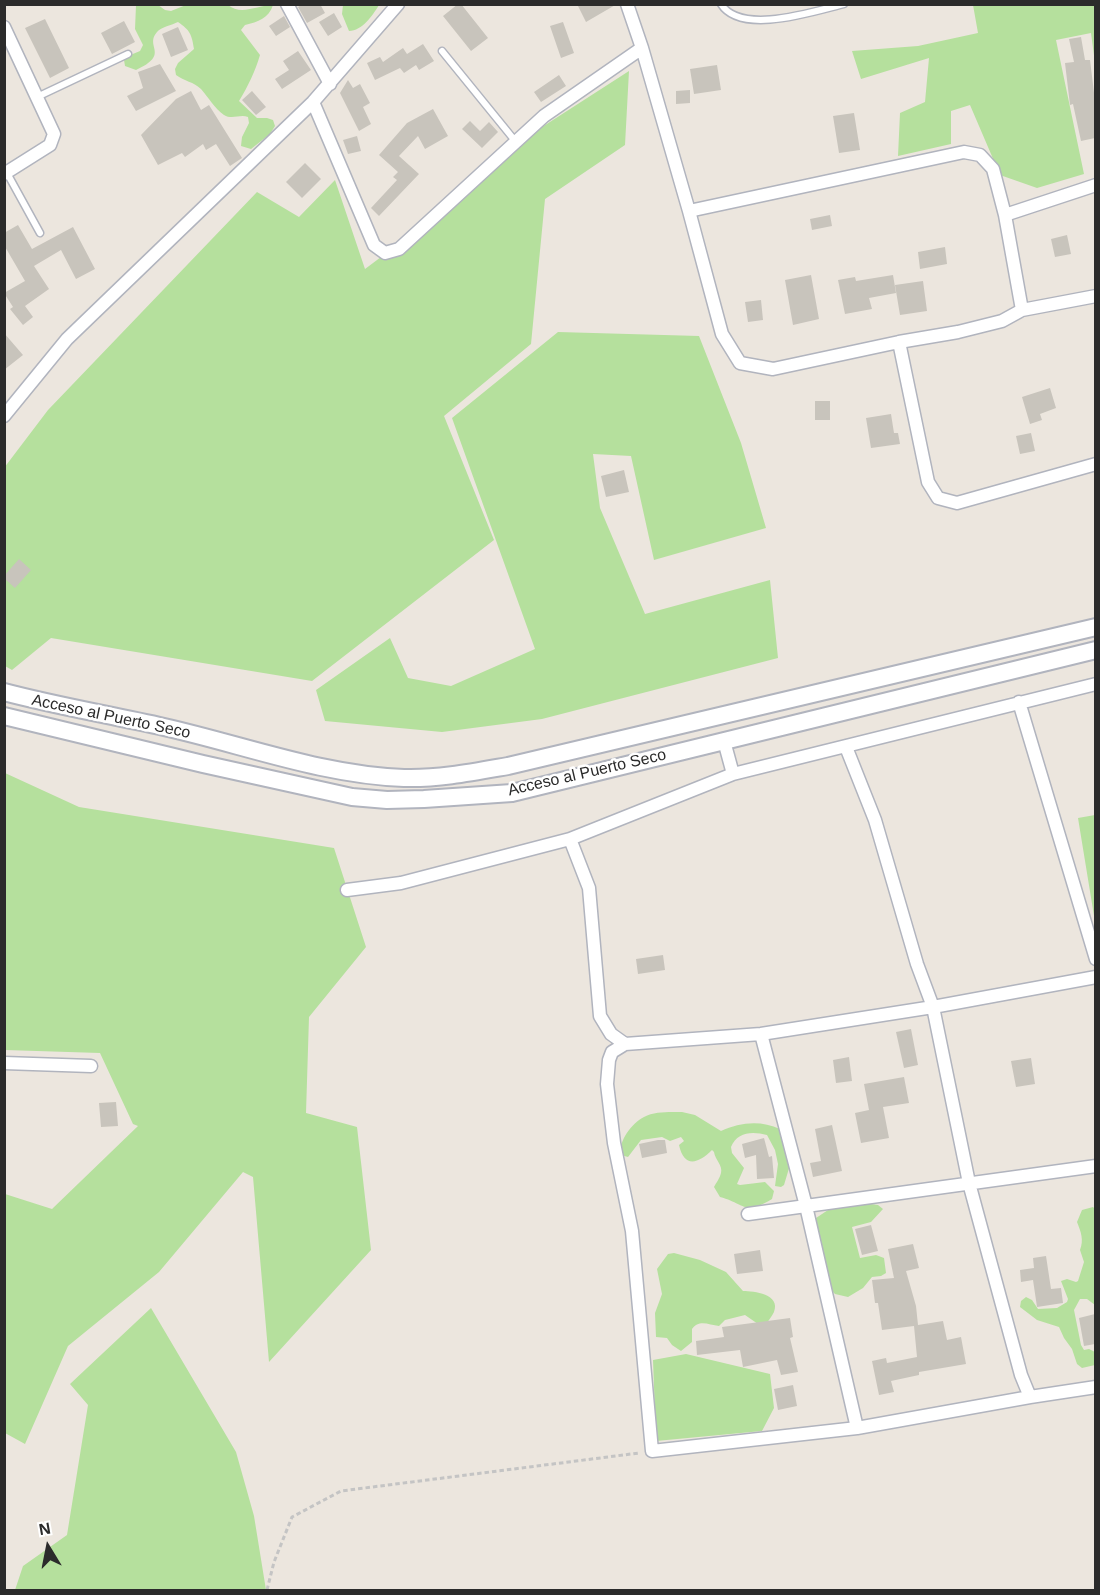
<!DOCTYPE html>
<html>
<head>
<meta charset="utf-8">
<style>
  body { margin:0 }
  #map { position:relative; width:1100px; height:1595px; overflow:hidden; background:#ece6de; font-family:Arial,sans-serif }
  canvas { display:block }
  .frame { position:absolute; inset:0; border:6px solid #2b2b2b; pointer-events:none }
  .north { position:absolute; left:18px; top:1517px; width:60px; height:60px; -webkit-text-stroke:4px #fff; paint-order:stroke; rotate:350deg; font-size:16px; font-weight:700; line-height:24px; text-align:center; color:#2b2b2b }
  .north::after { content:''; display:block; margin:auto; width:21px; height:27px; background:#2b2b2b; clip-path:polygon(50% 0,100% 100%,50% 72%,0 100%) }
</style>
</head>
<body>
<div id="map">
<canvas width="1100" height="1595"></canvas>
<div class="frame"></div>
<div class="north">N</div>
</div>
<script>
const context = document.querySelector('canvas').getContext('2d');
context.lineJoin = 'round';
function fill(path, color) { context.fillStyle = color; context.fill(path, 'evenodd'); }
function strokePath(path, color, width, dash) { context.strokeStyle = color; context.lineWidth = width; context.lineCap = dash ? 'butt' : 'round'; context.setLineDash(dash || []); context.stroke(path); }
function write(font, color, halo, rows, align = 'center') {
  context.font = font + ' Arial,sans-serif'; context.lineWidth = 5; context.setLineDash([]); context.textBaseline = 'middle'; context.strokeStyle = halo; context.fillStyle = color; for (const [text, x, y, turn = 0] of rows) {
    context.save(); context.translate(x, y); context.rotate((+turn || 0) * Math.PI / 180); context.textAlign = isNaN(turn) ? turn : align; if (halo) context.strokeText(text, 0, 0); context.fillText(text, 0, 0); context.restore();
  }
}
fill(new Path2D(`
  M 136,5 L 158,5 L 165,10 L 171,11 L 186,5 L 228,5 C 241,16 258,5 273,5 C 269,18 258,22 245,25 L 241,30 L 260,55 C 255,72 248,86 239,101 L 257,118 L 267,118 L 273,120 L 275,126 L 270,134 L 251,149 L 241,146 L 242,137 L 249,123 L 248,117 C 240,114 232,120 224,115 C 214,108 209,98 201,89 C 194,82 184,81 176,75 L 175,69 L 178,63 L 194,49 C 192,35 190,30 178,22 C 172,25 161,27 157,32 C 144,47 171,54 136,70 L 125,66 L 124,60 L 128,56 L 140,51 L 143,45 L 135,29 Z
  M 343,5 L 343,4 L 379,5 C 373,15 362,31 349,31 L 342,14 Z
  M 973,5 L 1095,5 L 1095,63 L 1091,33 L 1056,40 L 1084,174 L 1037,188 L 1000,175 L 970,105 L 951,111 L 951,144 L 898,156 L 900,113 L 925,102 L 929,58 L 861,79 L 852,51 L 918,46 L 978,33 Z
  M 629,71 L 625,145 L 545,199 L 531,344 L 444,416 L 494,540 L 312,681 L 51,638 L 12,670 L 5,666 L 4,468 L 48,410 L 257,192 L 299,217 L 335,180 L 365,269 L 445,209 L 539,129 Z
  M 558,332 L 699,336 L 741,443 L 766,528 L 654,560 L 631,456 L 593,454 L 600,508 L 645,614 L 770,580 L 778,658 L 542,719 L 442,732 L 325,721 L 316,690 L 390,638 L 408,678 L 451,686 L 535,649 L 452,418 Z
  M 5,773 L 79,807 L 334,848 L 366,947 L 309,1017 L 306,1113 L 357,1127 L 371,1250 L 269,1362 L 253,1177 L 243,1172 L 159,1272 L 68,1346 L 25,1444 L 5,1433 L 5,1194 L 52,1209 L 138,1126 L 133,1124 L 100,1053 L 5,1050 Z
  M 1095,815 L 1096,815 L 1095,922 L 1078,818 Z
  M 682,1112 L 695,1115 L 721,1131 C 740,1122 761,1120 780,1129 L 790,1165 L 784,1185 L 781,1187 L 775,1186 L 778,1164 L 775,1150 L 767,1135 C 752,1131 737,1132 731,1147 L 732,1153 L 744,1168 L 737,1184 L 740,1185 L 765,1182 L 774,1191 L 772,1199 C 744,1216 746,1204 720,1197 L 714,1187 C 716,1183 720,1178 721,1173 C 723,1165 715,1160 714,1152 L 712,1150 C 698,1164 684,1168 679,1145 L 684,1141 L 681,1137 L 670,1141 L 662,1137 L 641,1140 L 628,1157 L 621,1155 C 618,1141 632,1123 644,1117 C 655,1111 670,1112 682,1112 Z
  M 864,1203 L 878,1205 L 883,1209 L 871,1222 L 852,1227 L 860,1258 L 876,1255 L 884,1258 L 886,1273 L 881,1276 L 872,1277 L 863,1288 L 848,1297 L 835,1294 L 831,1290 L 824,1257 L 813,1220 L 831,1208 Z
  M 1093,1207 L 1096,1210 L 1095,1305 L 1087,1299 L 1080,1299 L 1074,1310 L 1081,1345 L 1084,1350 L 1089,1349 L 1095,1352 L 1095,1365 L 1082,1368 L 1077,1364 L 1072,1349 L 1064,1338 L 1059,1327 L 1037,1320 L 1020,1307 L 1021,1301 L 1026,1297 L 1032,1300 L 1038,1309 L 1057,1308 L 1067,1302 L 1068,1299 L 1061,1281 L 1067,1279 L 1076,1282 L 1078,1281 L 1084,1262 L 1080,1250 C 1084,1240 1081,1232 1077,1222 L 1082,1210 Z
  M 674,1253 L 700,1260 L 726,1272 L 743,1291 C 754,1291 781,1294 774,1312 C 772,1316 768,1321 766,1325 L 758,1324 L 745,1315 L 725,1320 L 719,1326 C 709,1325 699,1319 692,1329 L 692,1342 L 681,1351 L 672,1345 L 667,1338 L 656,1337 L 655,1313 L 662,1294 L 657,1269 L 668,1254 Z
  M 151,1308 L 236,1452 L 254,1516 L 266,1590 L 15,1590 L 23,1566 L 67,1535 L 88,1405 L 70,1384 Z
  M 686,1354 L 770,1374 L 774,1408 L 762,1431 L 656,1441 L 653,1360 Z`), '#b5e09d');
fill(new Path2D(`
  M 303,4 L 320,4 L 325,13 L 307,23 L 298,7 Z
  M 458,4 L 461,4 L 488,38 L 471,51 L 443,16 Z
  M 577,4 L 617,4 L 586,22 Z
  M 334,13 L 342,27 L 328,36 L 319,22 Z
  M 284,16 L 290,27 L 276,36 L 269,26 Z
  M 45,19 L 69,68 L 50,78 L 25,28 Z
  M 124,21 L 135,42 L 112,54 L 101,33 Z
  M 563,22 L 574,53 L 561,58 L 550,26 Z
  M 178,27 L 188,50 L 171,57 L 162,34 Z
  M 1081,37 L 1085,60 L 1090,60 L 1095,101 L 1095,138 L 1081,141 L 1073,104 L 1070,105 L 1065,63 L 1074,62 L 1069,39 Z
  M 423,44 L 434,61 L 419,70 L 416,65 L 404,73 L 400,68 L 375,80 L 367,63 L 380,57 L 383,62 L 403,48 L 407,54 Z
  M 298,51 L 311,70 L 282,89 L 275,79 L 289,70 L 283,61 Z
  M 160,64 L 176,91 L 136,111 L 127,96 L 143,88 L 138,72 Z
  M 717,65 L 721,90 L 694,94 L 690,69 Z
  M 559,75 L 566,86 L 541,102 L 534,92 Z
  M 348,80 L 353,88 L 360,84 L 370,103 L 363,107 L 371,124 L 359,131 L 340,93 Z
  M 690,90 L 690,103 L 676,104 L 676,91 Z
  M 191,91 L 201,110 L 209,105 L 242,158 L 230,166 L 216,144 L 206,150 L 203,144 L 185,157 L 182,153 L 158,165 L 141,135 L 176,99 Z
  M 252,91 L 266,107 L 256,115 L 242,100 Z
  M 433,109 L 448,136 L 425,149 L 418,136 L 399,156 L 419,174 L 379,216 L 371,208 L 397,180 L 393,177 L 398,172 L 379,155 L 407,123 Z
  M 854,113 L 860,150 L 839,153 L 833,116 Z
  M 470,121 L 480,131 L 489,122 L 498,132 L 482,148 L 462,129 Z
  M 357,136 L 361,151 L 348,154 L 343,140 Z
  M 305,163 L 321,179 L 302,198 L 286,182 Z
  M 830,215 L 832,226 L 812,230 L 810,219 Z
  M 18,225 L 32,249 L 73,227 L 95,269 L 76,279 L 61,250 L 34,266 L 49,289 L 25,306 L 33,317 L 23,325 L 10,309 L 13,307 L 4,293 L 25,281 L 4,245 L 4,233 Z
  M 1067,235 L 1071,254 L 1055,257 L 1051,239 Z
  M 945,247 L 947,264 L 920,269 L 918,252 Z
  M 811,275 L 819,319 L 793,325 L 785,280 Z
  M 893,275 L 896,293 L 869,298 L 872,309 L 845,314 L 838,280 L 855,277 L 856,281 Z
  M 923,281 L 927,311 L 900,315 L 895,285 Z
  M 761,300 L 763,320 L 748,322 L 745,302 Z
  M 4,333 L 23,355 L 4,370 Z
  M 1050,388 L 1056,408 L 1040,414 L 1042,420 L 1030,424 L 1022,397 Z
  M 815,401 L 830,401 L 830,420 L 815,420 Z
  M 891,414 L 894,433 L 898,433 L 900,444 L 871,448 L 866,418 Z
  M 1031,433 L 1035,451 L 1020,454 L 1016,436 Z
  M 624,470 L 629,492 L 606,497 L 601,476 Z
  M 19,559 L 31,570 L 15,588 L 4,578 L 4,576 Z
  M 663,955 L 665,970 L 638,974 L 636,959 Z
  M 911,1029 L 918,1065 L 904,1068 L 896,1032 Z
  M 849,1057 L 852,1081 L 836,1083 L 833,1060 Z
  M 1031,1058 L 1035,1084 L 1016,1087 L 1011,1061 Z
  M 904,1077 L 909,1103 L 883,1107 L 889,1138 L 861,1143 L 855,1113 L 869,1110 L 864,1084 Z
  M 116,1102 L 118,1126 L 101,1127 L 99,1103 Z
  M 832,1125 L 842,1171 L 813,1177 L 810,1163 L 821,1161 L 815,1129 Z
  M 764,1138 L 769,1157 L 772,1156 L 774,1178 L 757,1179 L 756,1155 L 745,1158 L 742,1144 Z
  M 658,1140 L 665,1140 L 667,1153 L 642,1158 L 639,1144 Z
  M 871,1225 L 878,1251 L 862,1255 L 855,1229 Z
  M 913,1244 L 919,1268 L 906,1271 L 916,1306 L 918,1325 L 943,1321 L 947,1340 L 961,1337 L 966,1364 L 919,1372 L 919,1375 L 891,1381 L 894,1392 L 879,1395 L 872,1361 L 886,1358 L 887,1363 L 917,1357 L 914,1326 L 882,1330 L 878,1303 L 875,1303 L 872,1280 L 894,1278 L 888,1249 Z
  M 760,1250 L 763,1271 L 737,1274 L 734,1254 Z
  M 1046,1256 L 1051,1289 L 1061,1288 L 1063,1303 L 1037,1307 L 1033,1280 L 1021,1282 L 1020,1270 L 1034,1268 L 1033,1258 Z
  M 1095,1314 L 1095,1344 L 1084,1346 L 1079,1318 Z
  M 790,1318 L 793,1337 L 790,1338 L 798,1372 L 781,1375 L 777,1360 L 743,1367 L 740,1350 L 697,1355 L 696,1341 L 724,1337 L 722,1327 Z
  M 793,1385 L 797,1406 L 778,1410 L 774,1389 Z`), '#c8c4bc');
const service = new Path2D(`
  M 721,4 C 741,36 815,11 844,4
  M 442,51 L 516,142
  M 37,97 L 128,54
  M 7,173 L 40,233`);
const minor = new Path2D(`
  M 287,4 L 330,84
  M 627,4 L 642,48 L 689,211 L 722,334 L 740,363 L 773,369 L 899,342 L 958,332 L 1002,321 L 1022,310 L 1096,296
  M 4,27 L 54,134 L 50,145 L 4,174
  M 313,102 L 374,245 L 385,253 L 399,249 L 544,116 L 642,48
  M 689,211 L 964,152 L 980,155 L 993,169 L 1005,215
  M 1022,310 L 1005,215 L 1096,185
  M 899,342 L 928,482 L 938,498 L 957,503 L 1096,464
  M 4,416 L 67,339 L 313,102 L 398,4
  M 1019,702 L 1096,959
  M 724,741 L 733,774
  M 846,747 L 875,820 L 917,964 L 933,1007 L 969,1183 L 1021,1375 L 1030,1397
  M 570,839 L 589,888 L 600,1016 L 611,1034 L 625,1044 L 761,1034 L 933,1007 L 1096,977
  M 347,890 L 401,883 L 570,839 L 733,774 L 1096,684
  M 761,1034 L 806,1206 L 857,1428
  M 625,1044 L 612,1052 L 609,1060 L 607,1084 L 614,1143 L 632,1231 L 652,1451 L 857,1428 L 1030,1397 L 1096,1387
  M 4,1063 L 91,1066
  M 748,1214 L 1096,1166`);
const secondary = new Path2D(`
  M 4,692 C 57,706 111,715 164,727 C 244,745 322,775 404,778 C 439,779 474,772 508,766 L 1096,627
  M 4,716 L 203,764 L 352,797 L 387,800 L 424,799 L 512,793 L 1096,650`);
strokePath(service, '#b1b4be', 9);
strokePath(minor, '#b1b4be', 15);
strokePath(secondary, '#b1b4be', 20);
strokePath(new Path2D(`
  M 267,1590 L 274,1562 L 292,1517 L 341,1491 L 639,1453`), '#c4c4c4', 3, [4.5, 3]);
strokePath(service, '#fff', 6);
strokePath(minor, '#fff', 12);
strokePath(secondary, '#fff', 16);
write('16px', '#2b2b2b', '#fff', [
  ["Acceso al Puerto Seco",111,717,12],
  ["Acceso al Puerto Seco",587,773,-13]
]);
</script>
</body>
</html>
